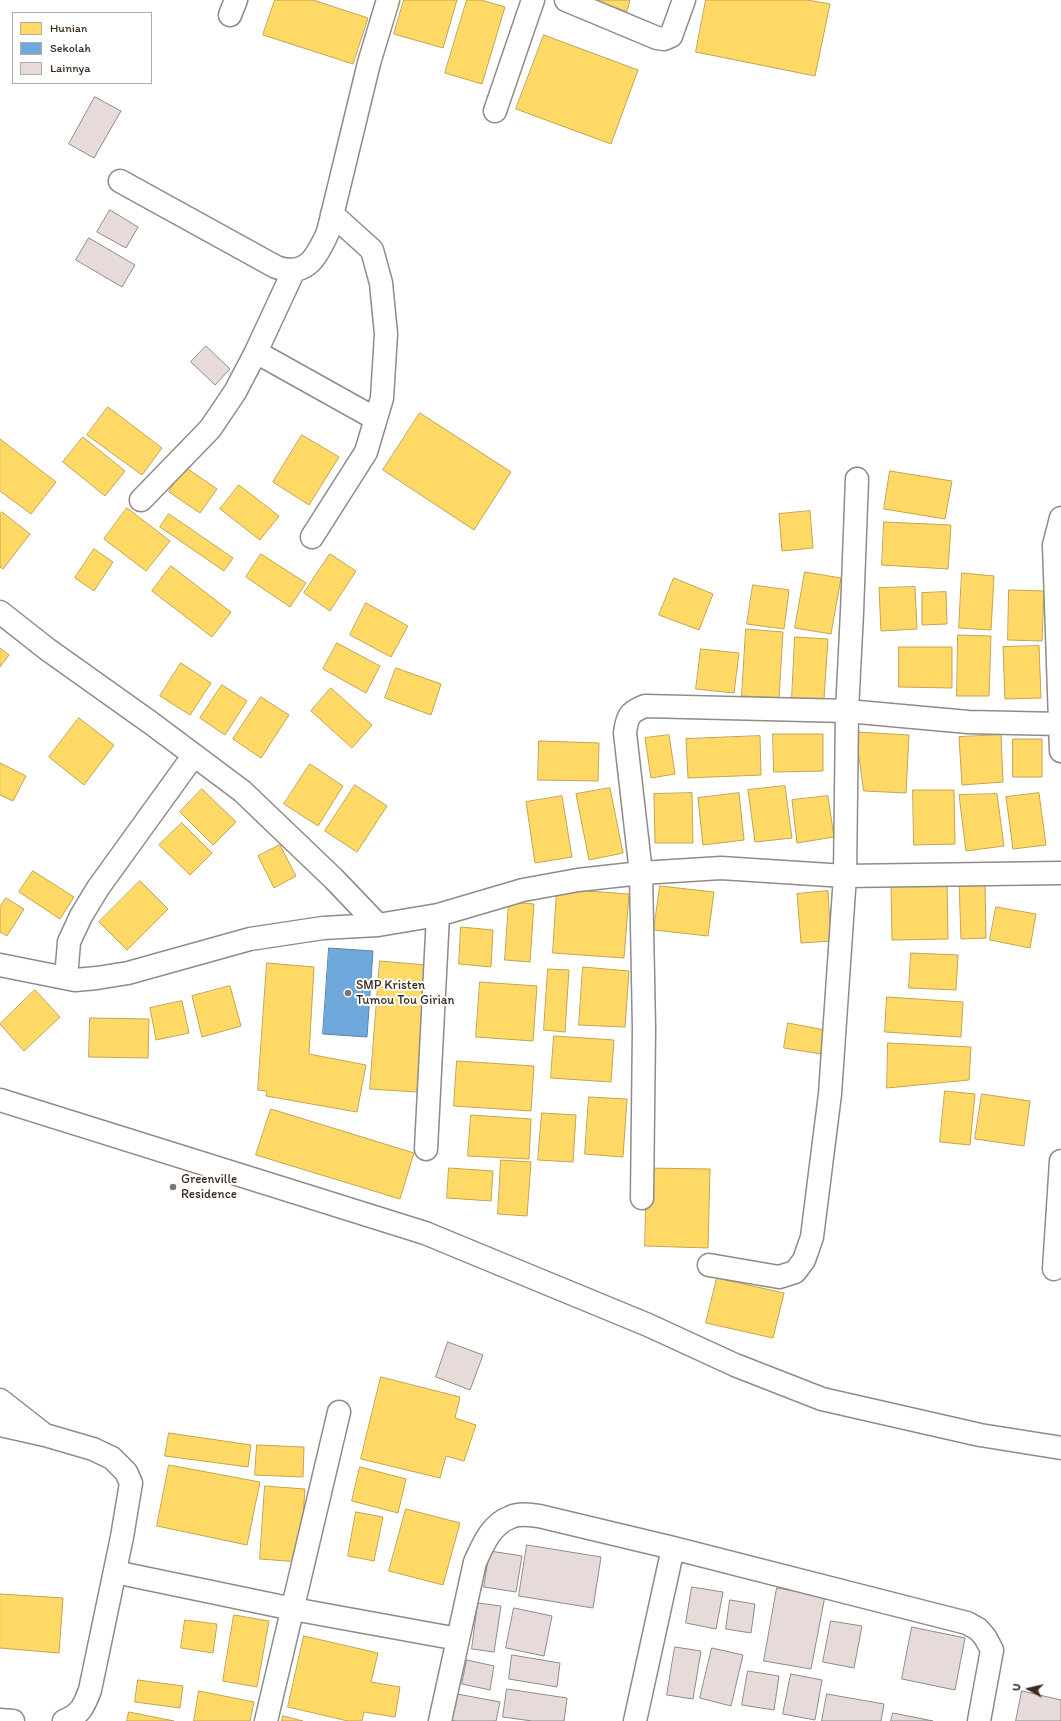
<!DOCTYPE html>
<html>
<head>
<meta charset="utf-8">
<style>
  body { margin:0 }
  #map { position:relative; width:1061px; height:1721px; overflow:hidden; background:#fff; font-family:Itim,sans-serif }
  canvas { display:block }
  .legend { position:absolute; left:12px; top:12px; width:140px; height:72px; box-sizing:border-box; background:#fff; border:1px solid #b1aaa5; margin:0; padding:5px 7px; list-style:none; font-size:12px; color:#3b2a1e }
  .legend li { display:flex; align-items:center; gap:8px; height:20px }
  .legend b { width:20px; border:1px solid #b1aaa5 }
  .north { position:absolute; left:1009px; top:1669px; width:40px; height:40px; -webkit-text-stroke:3px #fff; paint-order:stroke; rotate:278deg; font-size:11px; font-weight:700; line-height:16px; text-align:center; color:#3b2a1e }
  .north::after { content:''; display:block; margin:auto; width:14px; height:18px; background:#3b2a1e; clip-path:polygon(50% 0,100% 100%,50% 72%,0 100%) }
</style>
</head>
<body>
<div id="map">
<canvas width="1061" height="1721"></canvas>
<ul class="legend">
<li><b style="height:11px;background:#ffd966"></b>Hunian</li>
<li><b style="height:11px;background:#6fa8dc"></b>Sekolah</li>
<li><b style="height:11px;background:#e6dbd8"></b>Lainnya</li>
</ul>
<div class="north">U</div>
</div>
<script>
const context = document.querySelector('canvas').getContext('2d');
context.lineJoin = 'round';
function fill(path, color) { context.fillStyle = color; context.fill(path, 'evenodd'); }
function strokePath(path, color, width, dash) { context.strokeStyle = color; context.lineWidth = width; context.lineCap = dash ? 'butt' : 'round'; context.setLineDash(dash || []); context.stroke(path); }
function write(font, color, halo, rows, align = 'center') {
  context.font = font + ' Itim,sans-serif'; context.lineWidth = 4; context.setLineDash([]); context.textBaseline = 'middle'; context.strokeStyle = halo; context.fillStyle = color; for (const [text, x, y, turn = 0] of rows) {
    context.save(); context.translate(x, y); context.rotate((+turn || 0) * Math.PI / 180); context.textAlign = isNaN(turn) ? turn : align; if (halo) context.strokeText(text, 0, 0); context.fillText(text, 0, 0); context.restore();
  }
}
const homes = new Path2D(`
  M 275,0 L 313,0 L 368,18 L 353,64 L 263,35 Z
  M 404,0 L 457,0 L 443,48 L 394,34 Z
  M 467,0 L 481,0 L 505,7 L 482,84 L 445,73 Z
  M 593,0 L 630,0 L 627,11 Z
  M 706,0 L 807,0 L 830,4 L 815,76 L 696,52 Z
  M 544,35 L 638,70 L 611,144 L 516,109 Z
  M 108,407 L 162,448 L 142,475 L 87,435 Z
  M 420,413 L 511,472 L 474,530 L 383,470 Z
  M 302,435 L 339,457 L 309,505 L 273,482 Z
  M 83,437 L 125,471 L 105,496 L 63,462 Z
  M 0,439 L 56,482 L 31,514 L 0,491 Z
  M 185,467 L 217,489 L 200,513 L 169,492 Z
  M 890,471 L 952,481 L 945,519 L 884,509 Z
  M 239,485 L 279,516 L 260,540 L 220,509 Z
  M 127,508 L 170,541 L 146,571 L 104,539 Z
  M 810,511 L 813,548 L 782,551 L 779,514 Z
  M 2,512 L 30,534 L 3,569 L 0,567 L 0,514 Z
  M 169,514 L 233,558 L 224,571 L 160,527 Z
  M 884,522 L 951,525 L 948,569 L 882,565 Z
  M 94,549 L 113,562 L 94,591 L 75,578 Z
  M 261,554 L 306,583 L 290,607 L 246,577 Z
  M 330,554 L 356,571 L 330,611 L 304,593 Z
  M 171,566 L 231,612 L 212,637 L 152,591 Z
  M 805,572 L 841,578 L 831,634 L 795,628 Z
  M 962,573 L 994,576 L 991,630 L 959,628 Z
  M 674,578 L 713,594 L 699,630 L 659,615 Z
  M 753,585 L 789,590 L 784,629 L 747,624 Z
  M 915,587 L 917,629 L 881,631 L 879,588 Z
  M 1009,590 L 1044,591 L 1042,641 L 1008,640 Z
  M 946,592 L 947,624 L 922,625 L 922,593 Z
  M 366,603 L 408,626 L 391,657 L 350,635 Z
  M 746,629 L 783,632 L 779,698 L 742,696 Z
  M 958,635 L 991,636 L 989,696 L 957,696 Z
  M 795,637 L 828,639 L 824,699 L 792,698 Z
  M 337,643 L 380,666 L 366,693 L 323,669 Z
  M 1039,646 L 1041,698 L 1005,699 L 1003,647 Z
  M 899,647 L 952,647 L 952,688 L 899,687 Z
  M 0,648 L 9,655 L 0,667 Z
  M 701,649 L 739,653 L 734,693 L 696,689 Z
  M 181,663 L 211,683 L 190,715 L 160,696 Z
  M 396,668 L 441,684 L 431,715 L 385,698 Z
  M 222,685 L 247,701 L 225,735 L 200,718 Z
  M 331,688 L 372,725 L 352,748 L 311,711 Z
  M 261,697 L 289,715 L 261,758 L 233,739 Z
  M 79,718 L 114,745 L 84,785 L 49,757 Z
  M 856,732 L 909,735 L 906,793 L 864,791 Z
  M 773,734 L 823,734 L 823,771 L 774,772 Z
  M 669,735 L 675,774 L 651,778 L 645,738 Z
  M 1001,735 L 1003,782 L 962,785 L 959,737 Z
  M 760,736 L 761,775 L 688,778 L 686,739 Z
  M 1013,739 L 1042,739 L 1042,777 L 1013,777 Z
  M 539,741 L 599,743 L 598,781 L 538,780 Z
  M 0,763 L 26,776 L 13,801 L 0,795 Z
  M 310,764 L 343,786 L 318,826 L 284,804 Z
  M 355,785 L 387,806 L 357,852 L 325,831 Z
  M 785,786 L 792,838 L 755,842 L 748,790 Z
  M 610,788 L 623,853 L 589,860 L 576,794 Z
  M 202,789 L 236,822 L 213,845 L 180,812 Z
  M 913,790 L 954,790 L 955,844 L 914,845 Z
  M 692,793 L 693,843 L 655,843 L 654,794 Z
  M 739,793 L 744,840 L 703,845 L 698,798 Z
  M 1039,793 L 1046,845 L 1013,849 L 1006,797 Z
  M 997,794 L 1004,846 L 966,851 L 959,795 Z
  M 562,796 L 572,857 L 535,863 L 526,802 Z
  M 828,796 L 834,837 L 797,843 L 792,800 Z
  M 182,823 L 212,853 L 190,875 L 159,845 Z
  M 280,845 L 296,876 L 274,888 L 258,856 Z
  M 33,871 L 74,897 L 60,919 L 19,892 Z
  M 140,881 L 168,909 L 127,950 L 99,922 Z
  M 947,881 L 948,939 L 892,940 L 891,882 Z
  M 985,881 L 986,938 L 961,939 L 959,882 Z
  M 660,886 L 714,892 L 708,936 L 654,930 Z
  M 557,889 L 629,894 L 624,958 L 553,953 Z
  M 828,891 L 831,941 L 801,943 L 797,894 Z
  M 6,898 L 24,909 L 7,936 L 0,932 L 0,907 Z
  M 509,902 L 534,904 L 530,962 L 505,960 Z
  M 996,907 L 1036,914 L 1030,948 L 990,940 Z
  M 461,927 L 493,930 L 491,967 L 459,964 Z
  M 911,953 L 958,955 L 956,990 L 909,988 Z
  M 380,961 L 426,965 L 417,1092 L 370,1089 Z
  M 267,963 L 314,967 L 309,1054 L 366,1065 L 357,1112 L 266,1096 L 267,1091 L 258,1090 Z
  M 583,967 L 629,971 L 625,1027 L 579,1025 Z
  M 548,969 L 569,970 L 565,1032 L 544,1030 Z
  M 480,982 L 537,986 L 533,1041 L 476,1037 Z
  M 230,986 L 241,1026 L 202,1037 L 192,996 Z
  M 35,990 L 60,1017 L 24,1051 L 0,1024 Z
  M 887,997 L 963,1002 L 961,1037 L 885,1032 Z
  M 182,1001 L 189,1033 L 156,1040 L 150,1008 Z
  M 90,1018 L 149,1019 L 148,1058 L 89,1057 Z
  M 788,1023 L 825,1030 L 821,1054 L 784,1048 Z
  M 554,1036 L 614,1040 L 611,1082 L 551,1078 Z
  M 888,1043 L 971,1047 L 969,1080 L 887,1088 Z
  M 457,1061 L 534,1066 L 531,1111 L 454,1106 Z
  M 945,1091 L 975,1094 L 970,1145 L 940,1142 Z
  M 982,1094 L 1030,1101 L 1024,1146 L 975,1139 Z
  M 589,1097 L 627,1099 L 623,1157 L 585,1154 Z
  M 271,1109 L 414,1153 L 400,1199 L 256,1155 Z
  M 542,1113 L 576,1115 L 573,1162 L 538,1160 Z
  M 471,1115 L 531,1119 L 529,1159 L 468,1156 Z
  M 501,1160 L 531,1162 L 527,1216 L 498,1214 Z
  M 449,1168 L 493,1171 L 491,1201 L 447,1198 Z
  M 647,1168 L 710,1169 L 708,1248 L 645,1246 Z
  M 717,1278 L 784,1293 L 773,1338 L 706,1323 Z
  M 381,1377 L 460,1397 L 455,1418 L 476,1425 L 464,1461 L 446,1456 L 440,1478 L 361,1459 Z
  M 169,1433 L 251,1445 L 248,1467 L 165,1456 Z
  M 257,1445 L 304,1447 L 303,1477 L 255,1475 Z
  M 169,1465 L 260,1482 L 247,1545 L 157,1526 Z
  M 360,1467 L 406,1479 L 398,1513 L 352,1501 Z
  M 265,1486 L 305,1489 L 300,1562 L 260,1559 Z
  M 406,1509 L 460,1523 L 443,1585 L 389,1571 Z
  M 356,1512 L 383,1517 L 374,1561 L 348,1556 Z
  M 0,1594 L 63,1598 L 59,1653 L 0,1648 Z
  M 234,1615 L 269,1621 L 257,1687 L 223,1681 Z
  M 185,1620 L 217,1624 L 213,1653 L 181,1648 Z
  M 304,1636 L 378,1653 L 371,1682 L 400,1687 L 395,1717 L 364,1712 L 362,1721 L 348,1721 L 288,1707 Z
  M 138,1680 L 183,1686 L 180,1708 L 135,1702 Z
  M 199,1691 L 254,1702 L 250,1721 L 194,1721 Z
  M 129,1712 L 174,1721 L 127,1721 Z
  M 283,1716 L 303,1721 L 282,1721 Z`);
fill(homes, '#ffd966');
strokePath(homes, '#c4a450', 1);
const schools = new Path2D(`
  M 329,948 L 373,951 L 367,1037 L 323,1034 Z`);
fill(schools, '#6fa8dc');
strokePath(schools, '#5f82a3', 1);
const building = new Path2D(`
  M 95,97 L 121,111 L 94,158 L 69,144 Z
  M 110,210 L 138,227 L 126,248 L 97,232 Z
  M 89,238 L 135,265 L 122,287 L 76,260 Z
  M 206,346 L 230,369 L 215,385 L 191,362 Z
  M 448,1342 L 483,1355 L 470,1390 L 436,1377 Z
  M 527,1545 L 601,1557 L 593,1608 L 519,1596 Z
  M 490,1551 L 522,1556 L 516,1592 L 484,1587 Z
  M 692,1587 L 723,1592 L 716,1629 L 686,1623 Z
  M 777,1588 L 825,1596 L 811,1669 L 764,1661 Z
  M 730,1600 L 755,1604 L 751,1633 L 726,1629 Z
  M 478,1603 L 501,1606 L 494,1652 L 472,1649 Z
  M 514,1608 L 552,1616 L 544,1656 L 506,1648 Z
  M 831,1621 L 862,1626 L 854,1668 L 823,1662 Z
  M 912,1627 L 965,1638 L 955,1690 L 902,1679 Z
  M 675,1647 L 701,1651 L 693,1699 L 667,1695 Z
  M 712,1648 L 743,1655 L 731,1706 L 700,1698 Z
  M 512,1655 L 560,1663 L 557,1687 L 509,1679 Z
  M 467,1660 L 494,1666 L 490,1690 L 462,1684 Z
  M 748,1671 L 779,1676 L 774,1710 L 742,1705 Z
  M 791,1674 L 822,1680 L 815,1720 L 783,1714 Z
  M 507,1689 L 567,1698 L 564,1721 L 532,1721 L 503,1717 Z
  M 1022,1691 L 1061,1700 L 1061,1721 L 1016,1721 Z
  M 452,1693 L 500,1702 L 496,1721 L 456,1721 L 447,1720 Z
  M 827,1694 L 884,1704 L 881,1721 L 822,1721 Z
  M 893,1713 L 933,1721 L 891,1721 Z`);
fill(building, '#e6dbd8');
strokePath(building, '#8e8b88', 1);
const minor = new Path2D(`
  M 566,0 L 657,38 L 664,39 L 671,36 L 684,0
  M 230,15 L 236,0
  M 495,111 L 533,0
  M 120,181 L 276,267 C 306,278 317,257 328,232 L 369,63 L 388,0
  M 256,352 L 376,419
  M 141,500 L 210,429 L 235,392 L 256,352 L 294,270
  M 1061,518 L 1054,545 L 1061,751
  M 312,537 L 366,452 L 382,398 L 386,334 L 381,283 L 372,250 L 332,214
  M 0,612 L 47,649 L 151,723 L 242,791 L 334,879 L 378,925
  M 0,965 L 75,980 L 97,978 L 128,973 L 250,939 L 323,928 L 378,925 L 438,915 L 523,890 L 578,880 L 641,873 L 721,868 L 845,876 L 1061,873
  M 66,978 L 69,942 L 81,916 L 98,888 L 194,755
  M 0,1100 L 425,1233 L 648,1325 L 735,1365 L 822,1399 L 980,1435 L 1061,1448
  M 426,1149 L 438,915
  M 642,1198 L 644,1029 L 641,873 L 625,733 C 627,717 629,712 645,706 L 847,711 L 968,722 L 1060,724
  M 709,1265 L 779,1277 L 795,1272 L 804,1260 L 812,1237 L 830,1094 L 845,876 L 847,711 L 852,612 L 857,479
  M 1054,1269 L 1061,1161
  M 0,1400 L 41,1432
  M 0,1425 L 45,1435 L 93,1449 L 112,1458 L 126,1472 L 131,1483 L 122,1537 L 90,1690 C 84,1706 81,1714 64,1721
  M 115,1572 L 293,1609 L 458,1639
  M 0,1720 L 13,1721
  M 266,1721 L 339,1412
  M 440,1721 L 475,1562 C 483,1545 491,1524 511,1517 C 519,1513 531,1515 539,1516 L 673,1548 L 967,1623 L 978,1629 L 985,1637 L 992,1650 L 979,1721
  M 635,1721 L 673,1548`);
strokePath(minor, '#8e8b88', 25);
strokePath(minor, '#fff', 22);
for (const [x, y, r, color] of [
  [348,993,4,"#80756d"],
  [173,1187,4,"#80756d"]
]) { const dot = new Path2D(); dot.arc(x, y, r, 0, 2 * Math.PI); context.fillStyle = color; context.fill(dot); strokePath(dot, '#fff', 1.5); }
write('13px', '#3b2a1e', '#fff', [
  ["SMP Kristen",356,986],
  ["Tumou Tou Girian",356,1001],
  ["Greenville",181,1180],
  ["Residence",181,1195]
], 'left');
</script>
</body>
</html>
